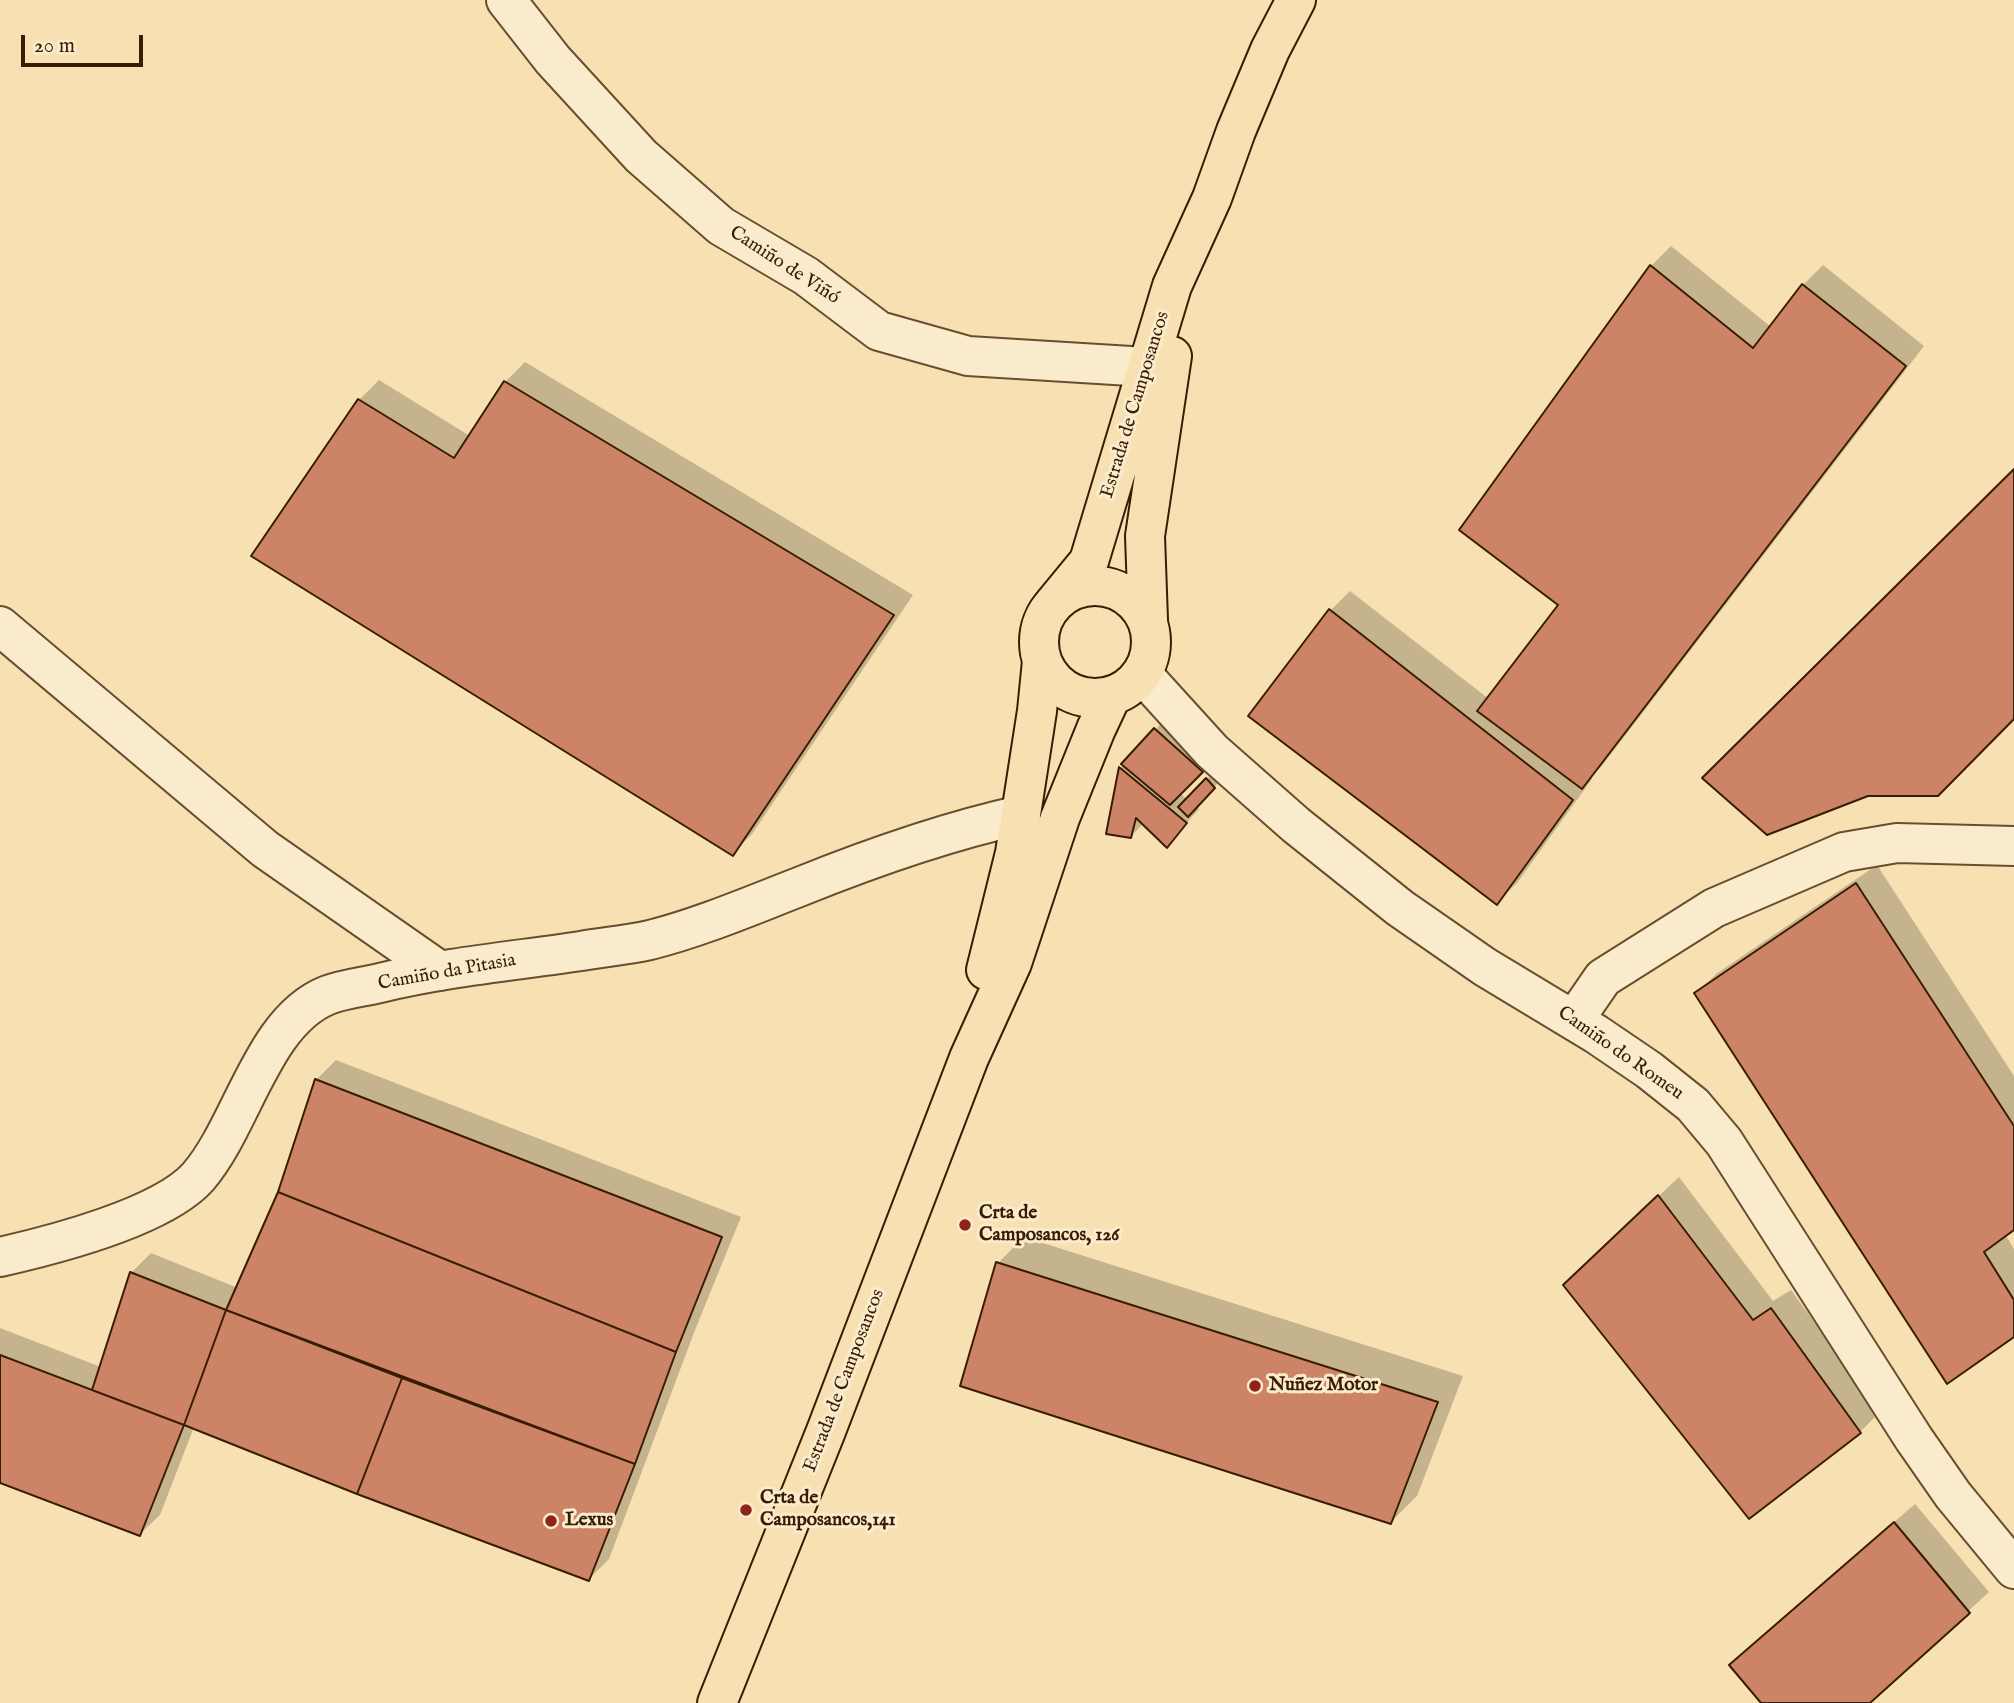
<!DOCTYPE html>
<html>
<head>
<meta charset="utf-8">
<style>
  body { margin:0 }
  #map { position:relative; width:2014px; height:1703px; overflow:hidden; background:#f7e0b1; font-family:"IM FELL English",serif }
  canvas { display:block }
  .scale { position:absolute; left:21px; top:35px; width:122px; height:32px; box-sizing:border-box; border:4px solid #381d04; border-top:0; padding-left:9px; font-size:21px; line-height:24px; white-space:nowrap; color:#381d04; -webkit-text-stroke:5px #faebcc; paint-order:stroke }
</style>
</head>
<body>
<div id="map">
<canvas width="2014" height="1703"></canvas>
<div class="scale">20 m</div>
</div>
<script>
const context = document.querySelector('canvas').getContext('2d');
context.lineJoin = 'round';
function fill(path, color) { context.fillStyle = color; context.fill(path, 'evenodd'); }
function strokePath(path, color, width, dash) { context.strokeStyle = color; context.lineWidth = width; context.lineCap = dash ? 'butt' : 'round'; context.setLineDash(dash || []); context.stroke(path); }
function write(font, color, halo, rows, align = 'center') {
  context.font = font + ' "IM FELL English",serif'; context.lineWidth = 6; context.setLineDash([]); context.textBaseline = 'middle'; context.strokeStyle = halo; context.fillStyle = color; for (const [text, x, y, turn = 0] of rows) {
    context.save(); context.translate(x, y); context.rotate((+turn || 0) * Math.PI / 180); context.textAlign = isNaN(turn) ? turn : align; if (halo) context.strokeText(text, 0, 0); context.fillText(text, 0, 0); context.restore();
  }
}
fill(new Path2D(`
  M 1671,246 L 1771,327 L 1803,285 L 1823,265 L 1924,346 L 1601,767 L 1590,778 L 1592,779 L 1517,883 L 1497,902 L 1330,611 L 1350,591 L 1489,699 L 1561,605 L 1651,266 Z
  M 525,362 L 913,595 L 752,834 L 733,853 L 359,400 L 379,380 L 470,436 L 505,382 Z
  M 1168,716 L 1215,757 L 1180,793 L 1188,800 L 1213,773 L 1220,781 L 1196,806 L 1199,809 L 1167,845 L 1144,823 L 1131,836 L 1108,833 L 1121,768 Z
  M 1877,865 L 2014,1076 L 2014,1228 L 2005,1234 L 2014,1249 L 2014,1335 L 1696,994 L 1716,974 Z
  M 336,1060 L 741,1217 L 695,1330 L 609,1559 L 589,1579 L 194,1427 L 160,1515 L 140,1534 L 0,1481 L 0,1328 L 101,1367 L 131,1273 L 151,1253 L 238,1288 L 280,1193 L 316,1080 Z
  M 1679,1177 L 1773,1301 L 1791,1290 L 1880,1412 L 1860,1432 L 1585,1265 Z
  M 1024,1237 L 1463,1376 L 1417,1496 L 1391,1522 L 998,1263 Z
  M 1915,1504 L 1989,1592 L 1868,1703 L 1763,1703 L 1731,1665 L 1751,1646 Z`), '#0003');
const building = new Path2D(`
  M 1650,265 L 1753,348 L 1802,284 L 1906,366 L 1582,789 L 1477,711 L 1558,605 L 1459,530 Z
  M 504,381 L 894,615 L 733,856 L 251,556 L 358,399 L 454,458 Z
  M 2014,469 L 2014,719 L 1938,796 L 1868,796 L 1767,835 L 1702,778 Z
  M 1329,609 L 1573,800 L 1497,905 L 1248,716 Z
  M 1154,728 L 1203,772 L 1170,805 L 1121,764 Z
  M 1119,767 L 1187,823 L 1167,848 L 1136,818 L 1131,838 L 1106,834 Z
  M 1206,778 L 1215,788 L 1188,817 L 1178,807 Z
  M 1856,883 L 2014,1126 L 2014,1230 L 1984,1252 L 2014,1300 L 2014,1337 L 1947,1384 L 1694,993 Z
  M 315,1079 L 722,1237 L 676,1352 L 278,1192 Z
  M 278,1192 L 676,1352 L 635,1464 L 226,1310 Z
  M 1658,1195 L 1753,1320 L 1771,1308 L 1861,1433 L 1749,1519 L 1563,1285 Z
  M 996,1262 L 1438,1402 L 1391,1524 L 960,1386 Z
  M 130,1272 L 226,1310 L 184,1425 L 92,1390 Z
  M 226,1310 L 402,1378 L 357,1494 L 184,1425 Z
  M 0,1355 L 184,1425 L 140,1536 L 0,1483 Z
  M 402,1378 L 635,1464 L 589,1581 L 357,1494 Z
  M 1894,1522 L 1970,1613 L 1870,1703 L 1761,1703 L 1729,1665 Z`);
fill(building, '#cd8466');
strokePath(building, '#381d04', 2);
const minor = new Path2D(`
  M 506,0 L 553,60 L 641,156 L 721,226 L 806,276 L 879,331 L 968,356 L 1147,367
  M 0,626 L 265,849 L 440,971
  M 1142,674 L 1212,751 L 1296,825 L 1400,908 L 1485,967 L 1596,1034 L 1649,1070 L 1693,1105 L 1724,1142 L 1914,1439 L 1953,1495 L 2014,1569
  M 1574,1020 L 1603,978 L 1714,908 L 1844,852 L 1897,843 L 2014,846
  M 0,1257 C 53,1245 162,1217 198,1177 C 243,1125 262,1021 328,995 C 344,989 363,987 380,983 C 446,967 514,961 581,951 C 604,947 628,945 650,940 C 701,927 750,906 799,887 C 871,858 944,832 1021,815`);
const major = new Path2D(`
  M1039 642a56 56 0 1 1 112 0a56 56 0 1 1-112 0Z
  M 1052,606 L 1089,561 L 1172,286 L 1212,198 L 1236,131 L 1270,50 L 1296,0
  M 1148,620 L 1145,536 L 1172,356
  M 986,970 L 1015,853 L 1037,711 L 1042,661
  M 717,1703 L 826,1431 L 969,1058 L 1012,963 L 1060,818 L 1096,729 L 1111,697`);
strokePath(minor, '#684e2f', 42);
strokePath(major, '#381d04', 42);
strokePath(minor, '#faebcc', 38);
strokePath(major, '#f7e0b1', 38);
for (const [x, y, r, color] of [
  [965,1225,7,"#8f2418"],
  [1255,1386,7,"#8f2418"],
  [746,1510,7,"#8f2418"],
  [551,1521,7,"#8f2418"]
]) { const dot = new Path2D(); dot.arc(x, y, r, 0, 2 * Math.PI); context.fillStyle = color; context.fill(dot); strokePath(dot, '#faebcc', 2.5); }
write('19px', '#381d04', '#faebcc', [
  ["Camiño de Viñó",784,266,33],
  ["Estrada de Camposancos",1136,405,-73],
  ["Camiño da Pitasia",447,973,-10],
  ["Camiño do Romeu",1620,1054,35],
  ["Estrada de Camposancos",845,1381,-69]
]);
write('bold 19px', '#381d04', '#faebcc', [
  ["Crta de",979,1214],
  ["Camposancos, 126",979,1236],
  ["Nuñez Motor",1269,1386],
  ["Crta de",760,1499],
  ["Camposancos,141",760,1521],
  ["Lexus",565,1521]
], 'left');
</script>
</body>
</html>
